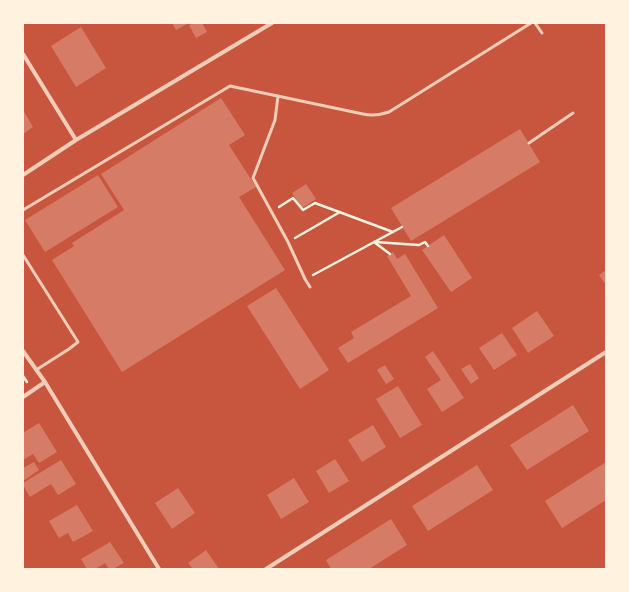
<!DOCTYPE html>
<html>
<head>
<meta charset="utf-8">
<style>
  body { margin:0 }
  #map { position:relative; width:629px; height:592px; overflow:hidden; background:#c8553d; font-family:Overpass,sans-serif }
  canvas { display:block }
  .frame { position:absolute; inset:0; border:24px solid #fff3e0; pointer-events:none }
</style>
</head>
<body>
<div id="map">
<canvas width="629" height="592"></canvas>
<div class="frame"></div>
</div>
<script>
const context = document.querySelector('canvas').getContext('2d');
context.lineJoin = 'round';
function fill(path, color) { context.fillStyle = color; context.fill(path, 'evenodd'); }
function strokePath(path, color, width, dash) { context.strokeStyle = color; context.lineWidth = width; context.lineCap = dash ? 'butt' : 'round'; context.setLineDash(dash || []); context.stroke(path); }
fill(new Path2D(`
  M 172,23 L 189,23 L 176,30 Z
  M 193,23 L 202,23 L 207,32 L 196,38 L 189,25 Z
  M 81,27 L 106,68 L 76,87 L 51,46 Z
  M 221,98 L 245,135 L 229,145 L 256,187 L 239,197 L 285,270 L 122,372 L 52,260 L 74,246 L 72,243 L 124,210 L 101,174 Z
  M 23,110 L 33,127 L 23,134 Z
  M 520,129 L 540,162 L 411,241 L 391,208 Z
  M 98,175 L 118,207 L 45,252 L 25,220 Z
  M 306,184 L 316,199 L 302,208 L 292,193 Z
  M 444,235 L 472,278 L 451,292 L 422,250 Z
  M 393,252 L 397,259 L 405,254 L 438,308 L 348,363 L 338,348 L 354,338 L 351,332 L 411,296 L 387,256 Z
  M 606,270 L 606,285 L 599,275 Z
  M 276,288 L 329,370 L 300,389 L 247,306 Z
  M 537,311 L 554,336 L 528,353 L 512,328 Z
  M 502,333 L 517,355 L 494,370 L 479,348 Z
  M 433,351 L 464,398 L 442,412 L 427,389 L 441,380 L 425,357 Z
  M 470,364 L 479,378 L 471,384 L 461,369 Z
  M 385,365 L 394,379 L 386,384 L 377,370 Z
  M 398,386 L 422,425 L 400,438 L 376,399 Z
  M 573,405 L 589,431 L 527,470 L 510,445 Z
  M 39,423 L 57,452 L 39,463 L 33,454 L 23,460 L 23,433 Z
  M 373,425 L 386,447 L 362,462 L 348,440 Z
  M 335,459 L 349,481 L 329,493 L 316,471 Z
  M 61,460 L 76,484 L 58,495 L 51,484 L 30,497 L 23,485 L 23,483 Z
  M 34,462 L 39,470 L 23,481 L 23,468 Z
  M 606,462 L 606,500 L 562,528 L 545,501 Z
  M 477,465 L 493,490 L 428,531 L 412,506 Z
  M 294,478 L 309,502 L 281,519 L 267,495 Z
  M 178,488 L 195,513 L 172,529 L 155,503 Z
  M 77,505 L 93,531 L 73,542 L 68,533 L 59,538 L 49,521 Z
  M 391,519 L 407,545 L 369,569 L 331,569 L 326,560 Z
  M 110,542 L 124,563 L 113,569 L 109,569 L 105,563 L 95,569 L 87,569 L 81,559 Z
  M 206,550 L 219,569 L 193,569 L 188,563 Z`), '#d67c66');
strokePath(new Path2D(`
  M 279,207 L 293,198 L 303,210 L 315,203 L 393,232
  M 295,238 L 340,212
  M 374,242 L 390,254
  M 375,242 L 419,245 L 425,242 L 428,246
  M 313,275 L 402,227
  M 23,376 L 27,382`), '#fff3e0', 2.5);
strokePath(new Path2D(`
  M 535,23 L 542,33
  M 278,96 L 275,120 L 253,178 L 288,242 L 305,279 L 310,287
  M 529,143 L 573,113
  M 23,210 L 230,86 L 363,114 C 373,116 380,115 389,112 L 531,23
  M 23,255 L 78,342 L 69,349 L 36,370`), '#f1ccb7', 3);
strokePath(new Path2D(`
  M 23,54 L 76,140
  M 23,175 L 76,140 L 272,23
  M 23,351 L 45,382 L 159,569
  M 23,397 L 45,382
  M 266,569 L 606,352`), '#f1ccb7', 4);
</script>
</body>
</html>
